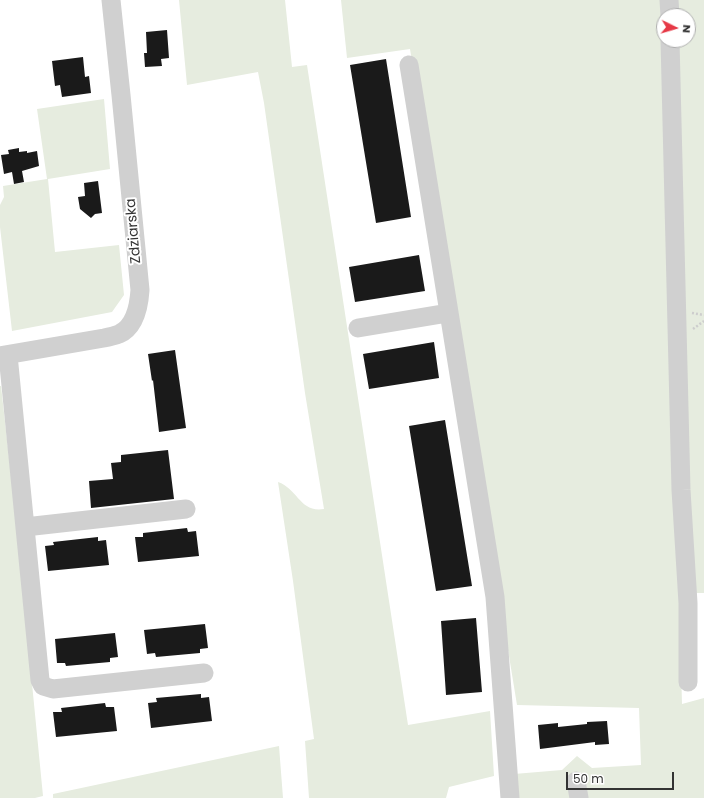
<!DOCTYPE html>
<html>
<head>
<meta charset="utf-8">
<style>
  body { margin:0 }
  #map { position:relative; width:704px; height:798px; overflow:hidden; background:#fff; font-family:Poppins,sans-serif }
  canvas { display:block }
  .north { position:absolute; left:656px; top:8px; width:40px; height:40px; box-sizing:border-box; background:#fff; border:1px solid #adadad; border-radius:50%; rotate:95deg; font-size:11px; font-weight:700; line-height:16px; text-align:center; color:#333 }
  .north::after { content:''; display:block; margin:auto; width:14px; height:18px; background:#e63946; clip-path:polygon(50% 0,100% 100%,50% 72%,0 100%) }
  .scale { position:absolute; left:566px; top:772px; width:108px; height:18px; box-sizing:border-box; border:2px solid #333; border-top:0; padding-left:5px; font-size:12px; line-height:14px; white-space:nowrap; color:#333; -webkit-text-stroke:3px #fff; paint-order:stroke }
</style>
</head>
<body>
<div id="map">
<canvas width="704" height="798"></canvas>
<div class="north">N</div>
<div class="scale">50 m</div>
</div>
<script>
const context = document.querySelector('canvas').getContext('2d');
context.lineJoin = 'round';
function fill(path, color) { context.fillStyle = color; context.fill(path, 'evenodd'); }
function strokePath(path, color, width, dash) { context.strokeStyle = color; context.lineWidth = width; context.lineCap = dash ? 'butt' : 'round'; context.setLineDash(dash || []); context.stroke(path); }
function write(font, color, halo, rows, align = 'center') {
  context.font = font + ' Poppins,sans-serif'; context.lineWidth = 4; context.setLineDash([]); context.textBaseline = 'middle'; context.strokeStyle = halo; context.fillStyle = color; for (const [text, x, y, turn = 0] of rows) {
    context.save(); context.translate(x, y); context.rotate((+turn || 0) * Math.PI / 180); context.textAlign = isNaN(turn) ? turn : align; if (halo) context.strokeText(text, 0, 0); context.fillText(text, 0, 0); context.restore();
  }
}
fill(new Path2D(`
  M 179,0 L 285,0 L 292,67 L 307,65 L 408,725 L 490,711 L 494,776 L 449,787 L 446,798 L 309,798 L 305,741 L 314,739 L 293,581 L 278,482 C 298,489 300,513 324,509 L 305,393 L 264,103 L 258,72 L 187,85 Z
  M 341,0 L 665,0 L 664,40 L 682,704 L 704,698 L 704,798 L 516,798 L 514,774 L 562,770 L 577,756 L 592,768 L 641,765 L 639,708 L 517,705 L 410,49 L 347,58 Z
  M 673,0 L 704,0 L 704,593 L 697,593 L 691,588 L 674,40 L 688,40 L 688,16 L 673,16 Z
  M 104,99 L 110,169 L 48,179 L 55,252 L 119,245 L 124,295 L 112,312 L 12,331 L 0,227 L 0,205 L 4,197 L 3,186 L 47,179 L 37,109 Z
  M 0,386 L 1,386 L 16,520 L 43,796 L 35,798 L 0,798 Z
  M 279,746 L 283,798 L 53,798 L 53,794 Z`), '#e6ecdf');
fill(new Path2D(`
  M 167,30 L 169,58 L 161,59 L 162,66 L 145,67 L 144,53 L 147,53 L 146,32 Z
  M 83,57 L 85,77 L 89,76 L 91,93 L 62,97 L 60,85 L 55,86 L 52,61 Z
  M 386,59 L 411,217 L 376,223 L 350,65 Z
  M 19,148 L 19,152 L 27,151 L 27,153 L 37,151 L 39,166 L 22,171 L 24,182 L 14,184 L 12,172 L 4,174 L 1,155 L 9,154 L 8,150 Z
  M 98,181 L 102,213 L 95,214 L 91,218 L 80,209 L 78,197 L 85,196 L 84,183 Z
  M 419,255 L 425,291 L 355,302 L 349,267 Z
  M 434,342 L 439,378 L 369,389 L 363,354 Z
  M 175,350 L 186,428 L 159,432 L 153,380 L 152,381 L 148,354 Z
  M 445,420 L 472,586 L 436,591 L 409,426 Z
  M 168,450 L 174,499 L 91,508 L 89,481 L 113,479 L 111,463 L 121,462 L 121,455 Z
  M 187,528 L 188,532 L 196,531 L 199,556 L 138,562 L 135,537 L 143,537 L 143,533 Z
  M 98,537 L 98,541 L 106,540 L 109,565 L 48,571 L 45,546 L 54,545 L 53,542 Z
  M 476,618 L 482,692 L 446,695 L 441,621 Z
  M 205,624 L 208,648 L 200,649 L 200,653 L 156,657 L 155,653 L 147,654 L 144,630 Z
  M 115,633 L 118,657 L 110,658 L 110,662 L 66,666 L 65,663 L 57,663 L 55,639 Z
  M 201,694 L 201,698 L 209,697 L 212,721 L 151,728 L 148,703 L 157,702 L 156,698 Z
  M 105,703 L 106,707 L 114,707 L 117,731 L 56,737 L 53,712 L 62,712 L 61,708 Z
  M 607,721 L 609,744 L 595,745 L 595,742 L 540,749 L 538,725 L 558,723 L 558,727 L 587,724 L 587,722 Z`), '#1a1a1a');
strokePath(new Path2D(`
  M 692,313 L 704,315
  M 693,329 L 704,321`), '#cdcdcd', 2.5, [2, 2]);
strokePath(new Path2D(`
  M 669,0 L 670,16
  M 670,40 L 681,490 L 688,603 L 688,682
  M 409,65 L 495,597 L 510,798
  M 358,328 L 448,313
  M 8,355 L 40,680 L 43,686 L 53,689 L 204,673
  M 0,356 L 104,338 C 109,337 114,336 119,334 C 135,327 139,305 140,290 L 121,95 L 111,0
  M 25,527 L 186,509
  M 576,781 L 579,798`), '#d0d0d0', 19);
write('14px', '#333', '#fff', [
  ["Zdziarska",134,231,-95]
]);
</script>
</body>
</html>
